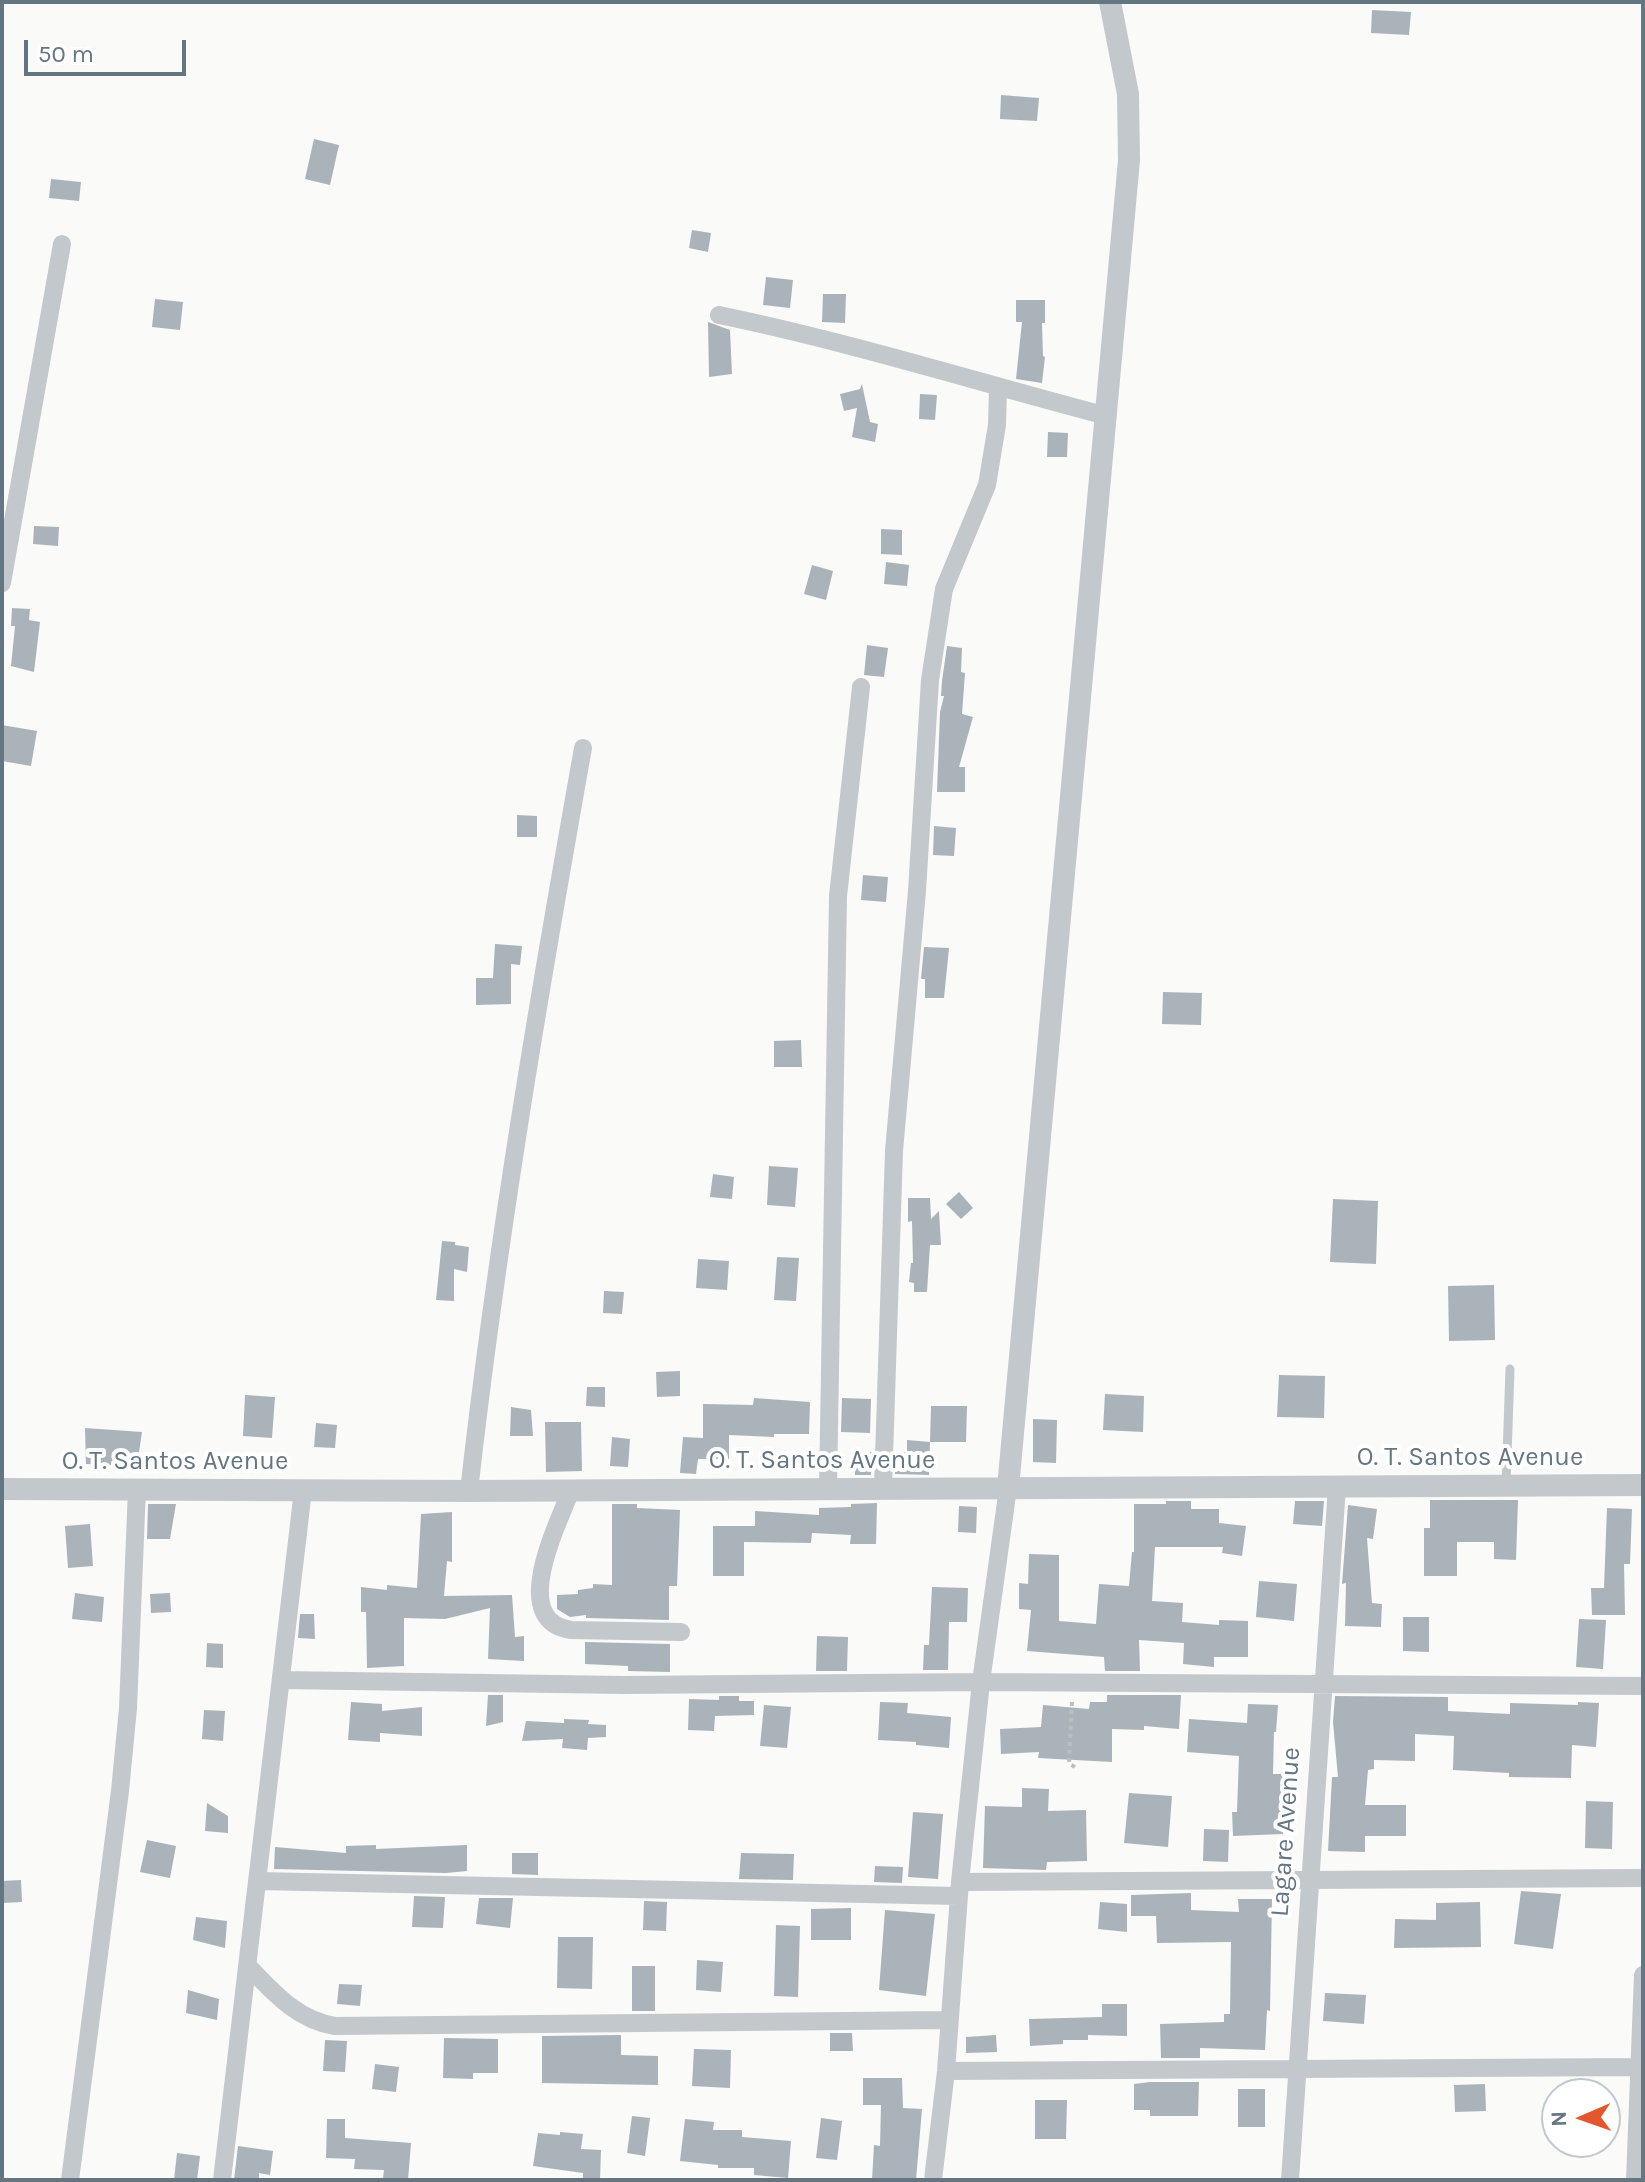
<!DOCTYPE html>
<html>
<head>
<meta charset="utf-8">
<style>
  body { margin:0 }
  #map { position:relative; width:1645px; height:2182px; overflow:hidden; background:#fafaf8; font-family:Karla,sans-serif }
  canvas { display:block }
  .frame { position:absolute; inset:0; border:4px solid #657683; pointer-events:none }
  .north { position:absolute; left:1541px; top:2078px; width:80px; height:80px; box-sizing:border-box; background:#fff; border:2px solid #c1c8cd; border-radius:50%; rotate:268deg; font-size:22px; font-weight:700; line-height:32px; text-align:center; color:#657683 }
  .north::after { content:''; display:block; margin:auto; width:28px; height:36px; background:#e4572e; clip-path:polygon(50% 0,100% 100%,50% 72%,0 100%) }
  .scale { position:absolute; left:24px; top:40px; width:162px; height:36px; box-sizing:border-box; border:4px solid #657683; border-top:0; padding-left:10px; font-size:24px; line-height:28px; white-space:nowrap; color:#657683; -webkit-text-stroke:6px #fff; paint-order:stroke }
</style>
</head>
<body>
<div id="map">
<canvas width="1645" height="2182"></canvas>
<div class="frame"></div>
<div class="north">N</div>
<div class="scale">50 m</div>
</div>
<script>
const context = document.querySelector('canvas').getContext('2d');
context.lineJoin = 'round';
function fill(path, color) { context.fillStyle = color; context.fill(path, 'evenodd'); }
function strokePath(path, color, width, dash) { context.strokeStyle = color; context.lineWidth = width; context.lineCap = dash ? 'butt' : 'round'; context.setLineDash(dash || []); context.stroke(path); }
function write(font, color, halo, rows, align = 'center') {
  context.font = font + ' Karla,sans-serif'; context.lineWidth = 8; context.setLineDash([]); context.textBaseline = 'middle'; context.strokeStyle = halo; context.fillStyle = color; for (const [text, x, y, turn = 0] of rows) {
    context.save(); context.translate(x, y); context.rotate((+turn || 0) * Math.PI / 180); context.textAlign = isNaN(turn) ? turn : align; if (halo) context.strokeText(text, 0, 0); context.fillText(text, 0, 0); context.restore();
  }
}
fill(new Path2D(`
  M 1372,10 L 1411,12 L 1409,35 L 1371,33 Z
  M 1001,95 L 1039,98 L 1037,121 L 1000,119 Z
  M 314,139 L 339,145 L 330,185 L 305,179 Z
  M 51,179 L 81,182 L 79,201 L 49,198 Z
  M 692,230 L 711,233 L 708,252 L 689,248 Z
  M 766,277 L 793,280 L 790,308 L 763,305 Z
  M 823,294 L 846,294 L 845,323 L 822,322 Z
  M 155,299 L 183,302 L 180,330 L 152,327 Z
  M 1016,300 L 1045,300 L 1045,323 L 1042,323 L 1043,356 L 1045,357 L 1042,383 L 1016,379 L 1022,322 L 1016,322 Z
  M 708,322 L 730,330 L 732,374 L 709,377 Z
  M 862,384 L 870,422 L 878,424 L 875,442 L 852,437 L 857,408 L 844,411 L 840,394 L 860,389 Z
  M 920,394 L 937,395 L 935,420 L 919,419 Z
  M 1048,432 L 1068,433 L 1067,457 L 1047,457 Z
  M 34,526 L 59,527 L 58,546 L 33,544 Z
  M 881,529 L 902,530 L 902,555 L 881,554 Z
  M 886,562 L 909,565 L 907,586 L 884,584 Z
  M 812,565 L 833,571 L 826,600 L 804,594 Z
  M 12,608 L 30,609 L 29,620 L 40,622 L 34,672 L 11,666 L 15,626 L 11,626 Z
  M 867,645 L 888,648 L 884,677 L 864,675 Z
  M 947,646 L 962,648 L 961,672 L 965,673 L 962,714 L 973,717 L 959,767 L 965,767 L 965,792 L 937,792 L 940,712 L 944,696 L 941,696 L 942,681 Z
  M 2,725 L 37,731 L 31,766 L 2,761 Z
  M 517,815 L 537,816 L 537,837 L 517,837 Z
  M 934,826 L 956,828 L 954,856 L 933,855 Z
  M 863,875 L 888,877 L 886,902 L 861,900 Z
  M 495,944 L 522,946 L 520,965 L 511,964 L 511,1004 L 476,1005 L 476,978 L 493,978 Z
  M 924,947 L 949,948 L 944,998 L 925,998 L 925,979 L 921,979 Z
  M 1163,992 L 1202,993 L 1201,1025 L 1162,1024 Z
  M 801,1040 L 802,1067 L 774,1067 L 774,1041 Z
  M 769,1166 L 798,1168 L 795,1207 L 767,1205 Z
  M 713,1174 L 734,1177 L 732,1199 L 710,1197 Z
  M 959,1192 L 973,1208 L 961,1219 L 946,1204 Z
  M 908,1198 L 930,1198 L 931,1219 L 939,1211 L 941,1245 L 930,1245 L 927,1292 L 914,1292 L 914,1283 L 909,1282 L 911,1263 L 913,1263 L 912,1221 L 908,1222 Z
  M 1333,1199 L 1378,1201 L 1376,1264 L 1330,1262 Z
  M 442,1241 L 455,1242 L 455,1245 L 469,1247 L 467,1272 L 454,1269 L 454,1301 L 436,1300 Z
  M 777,1257 L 799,1258 L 796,1301 L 774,1300 Z
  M 698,1259 L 729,1261 L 727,1290 L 696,1288 Z
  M 1494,1285 L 1495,1340 L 1449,1341 L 1448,1286 Z
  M 604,1291 L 624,1292 L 622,1314 L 603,1313 Z
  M 680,1371 L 680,1396 L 657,1397 L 656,1372 Z
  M 1279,1375 L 1325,1376 L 1324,1418 L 1277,1417 Z
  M 587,1387 L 605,1387 L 605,1407 L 586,1406 Z
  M 1105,1394 L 1144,1396 L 1143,1432 L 1103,1430 Z
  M 245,1395 L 275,1397 L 272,1438 L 243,1436 Z
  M 754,1398 L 810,1402 L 809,1434 L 774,1434 L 774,1437 L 729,1435 L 729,1459 L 698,1459 L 696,1474 L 680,1473 L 683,1437 L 703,1438 L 703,1404 L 753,1405 Z
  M 842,1398 L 871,1399 L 870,1433 L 841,1432 Z
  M 931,1406 L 967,1406 L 966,1442 L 930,1442 Z
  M 511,1407 L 531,1410 L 533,1436 L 510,1436 Z
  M 1033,1419 L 1057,1420 L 1056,1463 L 1033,1462 Z
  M 545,1422 L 581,1422 L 582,1471 L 546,1472 Z
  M 316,1423 L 337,1425 L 335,1448 L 314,1447 Z
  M 85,1428 L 142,1432 L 137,1466 L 86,1464 Z
  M 612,1437 L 630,1439 L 628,1467 L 610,1466 Z
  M 907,1440 L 930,1442 L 929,1475 L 895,1474 L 896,1452 L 907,1452 Z
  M 855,1452 L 872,1452 L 871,1475 L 855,1475 Z
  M 1430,1500 L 1518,1500 L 1516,1560 L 1494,1559 L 1494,1542 L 1457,1542 L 1457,1576 L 1424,1576 L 1424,1528 L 1430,1528 Z
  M 1166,1501 L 1191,1501 L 1191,1509 L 1219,1509 L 1219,1523 L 1246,1526 L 1242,1556 L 1222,1553 L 1223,1547 L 1155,1547 L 1152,1601 L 1183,1603 L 1182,1622 L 1219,1625 L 1219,1620 L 1248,1621 L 1248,1657 L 1214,1657 L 1214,1667 L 1183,1664 L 1184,1643 L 1139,1640 L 1140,1671 L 1105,1671 L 1104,1657 L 1027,1651 L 1031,1610 L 1019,1609 L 1019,1583 L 1028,1584 L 1029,1554 L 1059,1555 L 1059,1621 L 1096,1624 L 1099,1584 L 1129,1586 L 1132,1552 L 1134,1552 L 1134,1504 L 1166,1504 Z
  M 1295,1501 L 1324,1501 L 1322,1526 L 1293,1524 Z
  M 877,1503 L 876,1544 L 850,1544 L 851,1535 L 812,1533 L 811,1543 L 744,1542 L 744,1576 L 713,1576 L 713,1526 L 755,1526 L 755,1511 L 819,1515 L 819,1508 L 851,1507 L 851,1504 Z
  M 148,1504 L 176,1504 L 170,1539 L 147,1539 Z
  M 612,1504 L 637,1504 L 637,1508 L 680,1510 L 677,1586 L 669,1586 L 669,1620 L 586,1618 L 586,1615 L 570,1617 L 557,1609 L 557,1595 L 578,1594 L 578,1590 L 593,1588 L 593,1584 L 612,1585 Z
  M 1348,1505 L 1377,1509 L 1373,1539 L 1367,1538 L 1372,1603 L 1382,1604 L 1381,1627 L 1345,1626 L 1346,1583 L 1342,1584 Z
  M 959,1506 L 977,1507 L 976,1533 L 958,1532 Z
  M 1607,1508 L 1632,1509 L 1630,1564 L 1624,1564 L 1625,1615 L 1592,1615 L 1591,1588 L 1604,1588 Z
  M 452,1512 L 452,1562 L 447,1561 L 444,1596 L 512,1595 L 515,1637 L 524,1636 L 524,1661 L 488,1659 L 490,1608 L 445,1619 L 404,1618 L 404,1666 L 367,1668 L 366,1612 L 361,1612 L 361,1587 L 387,1590 L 387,1585 L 417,1588 L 421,1514 Z
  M 90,1524 L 93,1566 L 68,1568 L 65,1526 Z
  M 1259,1581 L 1297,1584 L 1294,1621 L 1256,1617 Z
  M 932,1587 L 968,1588 L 967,1622 L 949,1622 L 948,1670 L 923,1670 L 924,1645 L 929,1645 Z
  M 75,1593 L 104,1597 L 102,1622 L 72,1619 Z
  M 170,1593 L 171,1612 L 151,1613 L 150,1594 Z
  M 300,1614 L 314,1614 L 315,1639 L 298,1638 Z
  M 1403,1617 L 1429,1617 L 1429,1652 L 1403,1651 Z
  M 1579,1619 L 1606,1620 L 1603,1669 L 1576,1667 Z
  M 817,1636 L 848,1637 L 847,1671 L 816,1671 Z
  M 585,1642 L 670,1644 L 670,1672 L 628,1671 L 628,1666 L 585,1664 Z
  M 207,1643 L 223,1644 L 223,1668 L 206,1667 Z
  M 488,1695 L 503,1695 L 503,1722 L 486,1726 Z
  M 1107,1695 L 1181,1695 L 1179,1729 L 1144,1726 L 1144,1730 L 1112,1729 L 1112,1762 L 1038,1758 L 1039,1752 L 1001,1754 L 1000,1729 L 1041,1727 L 1043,1705 L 1089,1709 L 1090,1702 L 1107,1702 Z
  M 719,1696 L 739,1696 L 739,1701 L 754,1701 L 754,1715 L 715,1716 L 714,1731 L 688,1730 L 689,1699 L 719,1700 Z
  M 1335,1696 L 1448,1697 L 1448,1711 L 1510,1714 L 1510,1703 L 1578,1705 L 1578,1702 L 1599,1703 L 1596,1747 L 1572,1745 L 1571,1778 L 1509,1777 L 1509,1773 L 1453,1770 L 1454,1736 L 1415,1734 L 1415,1761 L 1374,1760 L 1374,1769 L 1368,1770 L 1365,1805 L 1406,1805 L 1406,1836 L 1365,1836 L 1365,1852 L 1328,1851 L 1332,1777 L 1338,1777 L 1333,1722 Z
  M 351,1702 L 382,1704 L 382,1711 L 422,1707 L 422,1736 L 380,1733 L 380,1742 L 348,1740 Z
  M 880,1702 L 908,1703 L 907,1713 L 951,1717 L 949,1748 L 916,1745 L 916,1742 L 878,1740 Z
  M 1248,1704 L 1278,1705 L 1276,1732 L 1274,1732 L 1273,1774 L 1299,1774 L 1298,1804 L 1282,1804 L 1283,1834 L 1233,1836 L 1232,1812 L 1237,1812 L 1239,1756 L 1187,1752 L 1189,1719 L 1247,1723 Z
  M 764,1705 L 791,1707 L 787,1748 L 760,1746 Z
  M 204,1710 L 225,1711 L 223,1741 L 202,1739 Z
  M 564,1719 L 589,1720 L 588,1724 L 606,1725 L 606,1737 L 588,1738 L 587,1750 L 562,1748 L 563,1739 L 522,1741 L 526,1721 L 564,1723 Z
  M 1022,1788 L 1049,1789 L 1048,1811 L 1086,1810 L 1087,1861 L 1047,1862 L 1046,1870 L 983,1868 L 985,1806 L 1022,1807 Z
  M 1129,1793 L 1172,1796 L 1168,1847 L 1124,1843 Z
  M 1586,1801 L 1613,1802 L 1612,1849 L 1585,1848 Z
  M 207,1803 L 228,1816 L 228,1833 L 205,1831 Z
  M 913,1812 L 943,1814 L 938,1879 L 908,1877 Z
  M 1204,1829 L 1229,1830 L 1228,1862 L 1203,1861 Z
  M 147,1840 L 176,1846 L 170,1878 L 140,1872 Z
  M 376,1845 L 376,1849 L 467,1845 L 467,1871 L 446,1873 L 274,1869 L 275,1847 L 346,1853 L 346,1846 Z
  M 512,1853 L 538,1853 L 538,1875 L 512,1874 Z
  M 741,1853 L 794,1854 L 793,1880 L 739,1879 Z
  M 875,1866 L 903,1867 L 902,1883 L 874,1882 Z
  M 21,1880 L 22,1902 L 2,1903 L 2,1881 Z
  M 1521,1891 L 1561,1894 L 1553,1949 L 1514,1944 Z
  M 1191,1893 L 1191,1910 L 1239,1912 L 1238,1899 L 1272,1899 L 1270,2011 L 1267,2010 L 1265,2050 L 1200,2048 L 1200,2058 L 1161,2058 L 1160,2024 L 1224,2022 L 1224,2014 L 1230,2014 L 1231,1942 L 1157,1943 L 1156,1916 L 1131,1916 L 1131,1895 Z
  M 414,1896 L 445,1897 L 443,1928 L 412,1927 Z
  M 479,1898 L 513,1898 L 510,1928 L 476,1924 Z
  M 644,1901 L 667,1902 L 666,1931 L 643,1930 Z
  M 1100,1902 L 1127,1904 L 1127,1932 L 1098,1929 Z
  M 1480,1902 L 1481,1947 L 1394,1948 L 1395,1919 L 1436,1920 L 1436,1903 Z
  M 851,1908 L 851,1940 L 811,1940 L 811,1909 Z
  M 885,1910 L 935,1914 L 926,1996 L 879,1990 Z
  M 196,1917 L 227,1921 L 225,1948 L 193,1940 Z
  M 776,1925 L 800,1926 L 798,1997 L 774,1996 Z
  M 558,1937 L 593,1937 L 592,1989 L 557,1988 Z
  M 697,1960 L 723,1962 L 721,1992 L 696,1990 Z
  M 632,1966 L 655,1966 L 655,2011 L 632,2011 Z
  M 339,1984 L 362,1985 L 360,2006 L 337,2004 Z
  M 188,1990 L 219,1999 L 217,2020 L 186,2013 Z
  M 1325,1993 L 1366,1995 L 1364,2024 L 1323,2021 Z
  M 1102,2004 L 1127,2004 L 1127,2036 L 1088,2035 L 1088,2040 L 1063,2040 L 1063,2044 L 1030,2046 L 1029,2019 L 1102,2017 Z
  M 830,2033 L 852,2033 L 853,2051 L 830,2051 Z
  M 621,2035 L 621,2055 L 658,2056 L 658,2085 L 542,2083 L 542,2036 Z
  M 996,2035 L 997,2052 L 966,2053 L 966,2037 Z
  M 444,2038 L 498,2039 L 498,2073 L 473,2073 L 473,2079 L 443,2078 Z
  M 325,2040 L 347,2041 L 345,2072 L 323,2071 Z
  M 694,2049 L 731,2050 L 730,2088 L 692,2086 Z
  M 375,2064 L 399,2067 L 396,2092 L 372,2089 Z
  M 863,2078 L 902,2078 L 903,2108 L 922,2109 L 916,2180 L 872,2180 L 874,2145 L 880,2146 L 881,2105 L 863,2105 Z
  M 1150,2082 L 1199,2082 L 1198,2116 L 1150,2116 L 1150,2110 L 1134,2110 L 1134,2084 Z
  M 1485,2084 L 1486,2111 L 1455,2112 L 1454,2085 Z
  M 1238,2089 L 1265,2089 L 1265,2127 L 1238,2127 Z
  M 1035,2100 L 1067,2100 L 1066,2139 L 1035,2139 Z
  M 632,2116 L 650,2118 L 645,2156 L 627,2153 Z
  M 821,2118 L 842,2121 L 837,2160 L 816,2158 Z
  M 327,2119 L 345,2119 L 345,2138 L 411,2143 L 408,2180 L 383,2178 L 384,2170 L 354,2169 L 355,2159 L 326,2158 Z
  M 685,2119 L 714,2122 L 713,2130 L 742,2130 L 742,2137 L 791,2141 L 788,2178 L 754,2175 L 754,2168 L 718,2168 L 718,2165 L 680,2161 Z
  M 560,2132 L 583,2134 L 581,2149 L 601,2150 L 600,2180 L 583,2180 L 583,2173 L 533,2166 L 538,2133 L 560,2135 Z
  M 238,2146 L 273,2151 L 270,2175 L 259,2173 L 259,2180 L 234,2180 Z
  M 177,2153 L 200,2156 L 197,2180 L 174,2180 Z`), '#aab3b9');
strokePath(new Path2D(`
  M 1072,1702 L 1069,1760 L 1070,1764 L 1078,1769`), '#bbbfc2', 4, [4, 4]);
strokePath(new Path2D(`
  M 1506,1485 L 1510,1369`), '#c3c8cc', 9);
strokePath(new Path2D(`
  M 719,315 C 850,342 977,382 1107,416
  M 2,583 L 62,244
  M 883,1488 L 894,1151 L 917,891 L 930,680 L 944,589 L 987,485 L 997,425 L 998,387
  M 828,1489 L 838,896 L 861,687
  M 571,1490 C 558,1524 508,1621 571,1630 L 681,1632
  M 469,1491 C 497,1242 539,995 583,748
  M 281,1680 L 624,1685 L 981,1682 L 1643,1686
  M 258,1881 L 958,1896
  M 960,1882 L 1643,1878
  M 248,1966 C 273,1992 297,2020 335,2026 L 949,2020
  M 946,2071 L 1639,2067
  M 70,2180 L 120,1791 L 128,1708 L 137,1489
  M 222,2180 L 303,1490
  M 933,2180 L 946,2071 L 960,1882 L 981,1682 L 1008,1488
  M 1290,2180 L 1337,1487
  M 1635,2180 L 1643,1975`), '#c3c8cc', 18);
strokePath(new Path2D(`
  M 1008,1488 L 1129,160 L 1128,94 L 1110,2
  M 2,1489 L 469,1491 L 1643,1485`), '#c3c8cc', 22);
write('26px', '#657683', '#fff', [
  ["O. T. Santos Avenue",1470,1458],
  ["O. T. Santos Avenue",822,1461],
  ["O. T. Santos Avenue",175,1462],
  ["Lagare Avenue",1286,1832,-86]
]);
</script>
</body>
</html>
